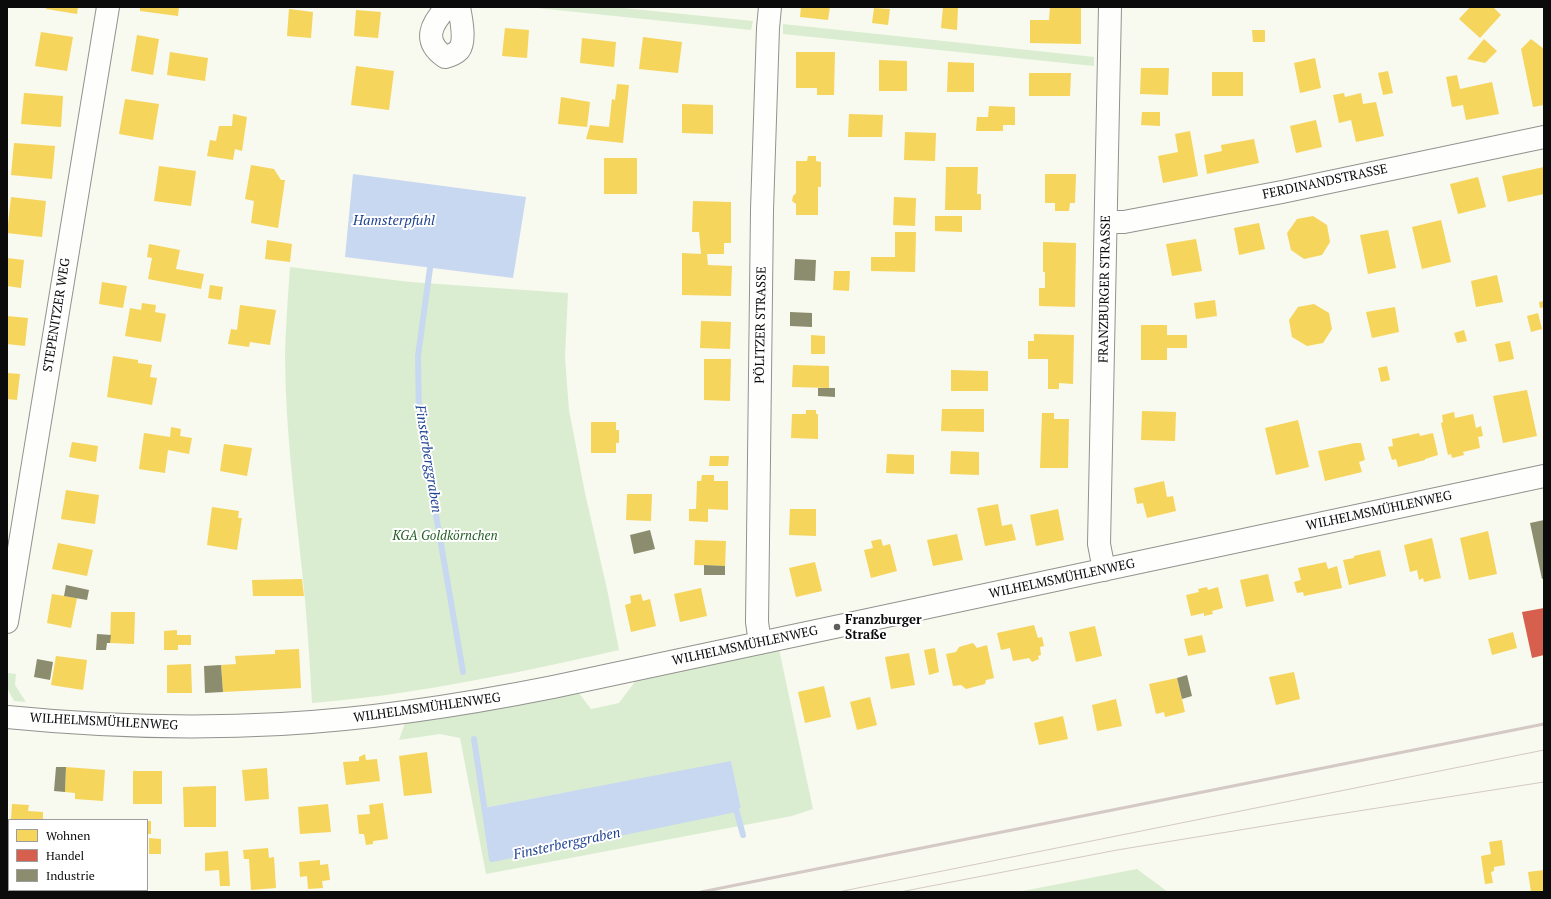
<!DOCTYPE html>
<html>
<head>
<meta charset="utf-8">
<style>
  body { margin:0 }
  #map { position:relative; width:1551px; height:899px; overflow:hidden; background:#f8f9ef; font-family:"PT Serif",serif }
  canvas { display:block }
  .frame { position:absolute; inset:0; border:8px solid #0b0b0b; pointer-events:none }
  .legend { position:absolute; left:8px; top:819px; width:140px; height:72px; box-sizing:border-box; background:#fff; border:1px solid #9d9d9d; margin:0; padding:5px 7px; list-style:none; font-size:12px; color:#0b0b0b }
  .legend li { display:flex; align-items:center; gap:8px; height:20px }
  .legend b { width:20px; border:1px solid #9d9d9d }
</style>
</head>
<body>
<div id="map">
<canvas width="1551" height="899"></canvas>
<div class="frame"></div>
<ul class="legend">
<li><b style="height:11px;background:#f6d55c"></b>Wohnen</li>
<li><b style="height:11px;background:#d6604d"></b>Handel</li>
<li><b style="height:11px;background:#8c8c6e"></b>Industrie</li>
</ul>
</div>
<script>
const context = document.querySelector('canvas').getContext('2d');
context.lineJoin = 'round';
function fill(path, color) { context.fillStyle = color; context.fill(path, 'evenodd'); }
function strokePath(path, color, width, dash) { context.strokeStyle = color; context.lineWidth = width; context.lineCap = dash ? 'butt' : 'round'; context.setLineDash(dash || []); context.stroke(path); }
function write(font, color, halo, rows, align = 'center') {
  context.font = font + ' "PT Serif",serif'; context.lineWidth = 4; context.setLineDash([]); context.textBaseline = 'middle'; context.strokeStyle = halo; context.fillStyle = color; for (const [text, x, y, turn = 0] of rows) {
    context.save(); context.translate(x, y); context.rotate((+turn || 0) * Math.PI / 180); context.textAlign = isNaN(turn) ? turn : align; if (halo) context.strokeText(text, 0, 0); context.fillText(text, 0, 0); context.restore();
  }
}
fill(new Path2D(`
  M 527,7 L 613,7 L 753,21 L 751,30 Z
  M 783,24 L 1094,57 L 1094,66 L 783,34 Z
  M 290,267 L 410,282 L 568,293 L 565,357 L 569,410 L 585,493 L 607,589 L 619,650 C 549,666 478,681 406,692 C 375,697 344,700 312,703 C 310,669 308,634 305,600 C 297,518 285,435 285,352 C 286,323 288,295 290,267 Z
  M 779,649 L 813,809 L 792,816 L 486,874 L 460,738 L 440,734 L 399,740 L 405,723 L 578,692 L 591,709 L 619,703 L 637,679 ZM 731,762 L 741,808 L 491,859 L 483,808 Z
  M 8,673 L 16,674 L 15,685 L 26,702 L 14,701 L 7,688 Z
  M 1137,869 L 1168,892 L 1017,892 Z`), '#dbedd1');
fill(new Path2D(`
  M 353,174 L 526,197 L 513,278 L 345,257 Z
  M 731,761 L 741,808 L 492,859 L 483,808 Z`), '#c8d8f0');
fill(new Path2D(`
  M 47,7 L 78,7 L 77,14 L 46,9 Z
  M 140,7 L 179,7 L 178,16 L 140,11 Z
  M 801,7 L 830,7 L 828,20 L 800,17 Z
  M 943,7 L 958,7 L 957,30 L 941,28 Z
  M 1050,7 L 1081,7 L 1081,44 L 1030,43 L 1030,20 L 1049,20 Z
  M 1470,7 L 1473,8 L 1475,7 L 1493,7 L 1501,15 L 1480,38 L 1459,19 Z
  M 874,8 L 890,9 L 888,25 L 872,23 Z
  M 289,9 L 313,12 L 311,38 L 287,36 Z
  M 356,10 L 381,12 L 378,38 L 354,36 Z
  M 505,28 L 529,30 L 527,58 L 502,56 Z
  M 1252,30 L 1265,30 L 1265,42 L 1253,42 Z
  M 41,32 L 73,37 L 67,71 L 35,66 Z
  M 137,35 L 159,39 L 153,75 L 131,71 Z
  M 643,37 L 682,42 L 678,73 L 639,69 Z
  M 582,38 L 616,42 L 614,67 L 580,63 Z
  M 1484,39 L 1497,51 L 1485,63 L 1467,59 Z
  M 1531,39 L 1544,49 L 1544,105 L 1533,107 L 1521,49 Z
  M 170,52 L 208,58 L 205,81 L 167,75 Z
  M 796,52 L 835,52 L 834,95 L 817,95 L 817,88 L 796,88 Z
  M 1315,58 L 1321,88 L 1300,93 L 1294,63 Z
  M 879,60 L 907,61 L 907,91 L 879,91 Z
  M 948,62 L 974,63 L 974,92 L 947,92 Z
  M 356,66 L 394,71 L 389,110 L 351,105 Z
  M 1141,68 L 1169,68 L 1168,95 L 1140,94 Z
  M 1388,71 L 1393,93 L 1383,95 L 1378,73 Z
  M 1212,72 L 1243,72 L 1243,96 L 1212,96 Z
  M 1029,73 L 1071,73 L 1070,96 L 1029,96 Z
  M 1457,75 L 1460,89 L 1492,82 L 1499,114 L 1466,120 L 1463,105 L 1452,107 L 1446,77 Z
  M 617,84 L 629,85 L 623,143 L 586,139 L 590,125 L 609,127 L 612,99 L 615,100 Z
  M 24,93 L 63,96 L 61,127 L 21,124 Z
  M 1344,93 L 1345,97 L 1361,93 L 1363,104 L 1376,102 L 1384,136 L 1356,142 L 1351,120 L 1339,123 L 1333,95 Z
  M 561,97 L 590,102 L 587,127 L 558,124 Z
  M 125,99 L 159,104 L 153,140 L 119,134 Z
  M 682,104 L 713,105 L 713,134 L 682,133 Z
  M 989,106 L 1015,107 L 1015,125 L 1003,125 L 1003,131 L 976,131 L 977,117 L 988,117 Z
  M 1142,112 L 1160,112 L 1160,126 L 1141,125 Z
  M 233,114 L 247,117 L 242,151 L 235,149 L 233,160 L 207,156 L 210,140 L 216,141 L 219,126 L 232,126 Z
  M 849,114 L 883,115 L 882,137 L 848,137 Z
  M 1316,120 L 1322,147 L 1296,153 L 1290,126 Z
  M 1190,131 L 1198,176 L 1163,183 L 1158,156 L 1178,152 L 1175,134 Z
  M 905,132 L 936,133 L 935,161 L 904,160 Z
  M 1254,139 L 1259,163 L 1207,174 L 1204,155 L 1222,151 L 1221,145 Z
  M 14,143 L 55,146 L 52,179 L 11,175 Z
  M 808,156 L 816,156 L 816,161 L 821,162 L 821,187 L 818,187 L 818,215 L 796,215 L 796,204 L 792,201 L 793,196 L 796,193 L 796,161 L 807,161 Z
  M 604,158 L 637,158 L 637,194 L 604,194 Z
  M 251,165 L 274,169 L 281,180 L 285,180 L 278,228 L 251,223 L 254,201 L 245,199 Z
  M 159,166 L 196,171 L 191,206 L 154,201 Z
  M 946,167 L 978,167 L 977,194 L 981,194 L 981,210 L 945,210 Z
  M 1544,167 L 1544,194 L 1508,202 L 1502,176 Z
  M 1045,174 L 1076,174 L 1075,203 L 1070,203 L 1069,211 L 1055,211 L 1055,203 L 1045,203 Z
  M 1478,177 L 1486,207 L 1458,214 L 1450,184 Z
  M 11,197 L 46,201 L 42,237 L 7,233 Z
  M 894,197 L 916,198 L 915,226 L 893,225 Z
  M 693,201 L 731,202 L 731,243 L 724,243 L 724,254 L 707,254 L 708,265 L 732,266 L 731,296 L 682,295 L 682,253 L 701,254 L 699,232 L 692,232 Z
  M 935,216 L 962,216 L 962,232 L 935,231 Z
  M 1313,216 L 1327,225 L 1330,242 L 1322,255 L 1304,259 L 1291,250 L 1287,233 L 1297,219 Z
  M 1441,220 L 1451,262 L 1422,269 L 1412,227 Z
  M 1259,223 L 1265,249 L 1239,255 L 1234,228 Z
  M 1388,230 L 1396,268 L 1368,274 L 1360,235 Z
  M 895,232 L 916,232 L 915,272 L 871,271 L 871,257 L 895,257 Z
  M 1196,239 L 1202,271 L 1172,276 L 1166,244 Z
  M 267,240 L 292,244 L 290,262 L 265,259 Z
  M 1043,242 L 1076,243 L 1075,307 L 1039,306 L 1039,288 L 1045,288 L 1045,272 L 1043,272 Z
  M 149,244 L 180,250 L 176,269 L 204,274 L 201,289 L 148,279 L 152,258 L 147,257 Z
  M 7,258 L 24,260 L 21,288 L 7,286 Z
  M 834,271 L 850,271 L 849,291 L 833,290 Z
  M 1497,275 L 1503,302 L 1476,307 L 1471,281 Z
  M 102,282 L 127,286 L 123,308 L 99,304 Z
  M 210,285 L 223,287 L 221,300 L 208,298 Z
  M 1215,300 L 1217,316 L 1196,319 L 1194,303 Z
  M 1544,301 L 1544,307 L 1540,308 L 1539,302 Z
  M 142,303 L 156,305 L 155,312 L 166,314 L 161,342 L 125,336 L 130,308 L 141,310 Z
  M 1314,304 L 1329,313 L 1332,329 L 1323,343 L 1307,346 L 1292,337 L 1289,320 L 1298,307 Z
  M 240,305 L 276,310 L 270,345 L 250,342 L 249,347 L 228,344 L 231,329 L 237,330 Z
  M 1395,307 L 1399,332 L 1372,338 L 1366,312 Z
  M 1538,313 L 1542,329 L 1531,332 L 1527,316 Z
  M 7,316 L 28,318 L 25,346 L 7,344 Z
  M 701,321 L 731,322 L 730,349 L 700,348 Z
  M 1141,325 L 1167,325 L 1167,335 L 1187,335 L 1187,348 L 1167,348 L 1167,360 L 1141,360 Z
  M 1464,330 L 1467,341 L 1457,343 L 1454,333 Z
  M 1034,334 L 1074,335 L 1073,384 L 1059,383 L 1059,389 L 1048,389 L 1048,359 L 1028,359 L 1028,341 L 1034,341 Z
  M 811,335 L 825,336 L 825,354 L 811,354 Z
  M 1510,341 L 1514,359 L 1499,362 L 1495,344 Z
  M 113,356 L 138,360 L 138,363 L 152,365 L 150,377 L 157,378 L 152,405 L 107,397 Z
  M 704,359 L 731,359 L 730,401 L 704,400 Z
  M 793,365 L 829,366 L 829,388 L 792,387 Z
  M 1387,366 L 1390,380 L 1381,382 L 1378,368 Z
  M 951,370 L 988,371 L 988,391 L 951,391 Z
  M 7,373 L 20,374 L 17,400 L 7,399 Z
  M 1527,390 L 1537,436 L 1503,443 L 1493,396 Z
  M 942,409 L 984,409 L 984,432 L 941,431 Z
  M 806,410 L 816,410 L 816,414 L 818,414 L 818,439 L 791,438 L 792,414 L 806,414 Z
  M 1142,411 L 1176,412 L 1175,441 L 1141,440 Z
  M 1454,412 L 1455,418 L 1473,414 L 1476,428 L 1481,426 L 1483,436 L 1478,437 L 1480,448 L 1463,452 L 1464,455 L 1452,458 L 1451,454 L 1448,455 L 1441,423 L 1443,422 L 1442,415 Z
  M 1042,413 L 1054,413 L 1054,419 L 1069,419 L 1068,468 L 1040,468 Z
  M 1298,420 L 1309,467 L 1276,475 L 1265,428 Z
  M 591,422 L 616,422 L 616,430 L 619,430 L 619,443 L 616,443 L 616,453 L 591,453 Z
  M 171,427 L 181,429 L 180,436 L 192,438 L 189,454 L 168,450 L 165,473 L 139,469 L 144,433 L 170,437 Z
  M 1419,433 L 1420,436 L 1433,433 L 1438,455 L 1425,459 L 1425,460 L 1398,467 L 1396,459 L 1392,460 L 1388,447 L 1393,446 L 1392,439 Z
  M 72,442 L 98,446 L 96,462 L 69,457 Z
  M 1355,443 L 1361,443 L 1365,460 L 1359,462 L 1362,472 L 1325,481 L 1318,451 Z
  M 224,444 L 252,448 L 247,476 L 220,471 Z
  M 951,451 L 979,452 L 979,475 L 950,474 Z
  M 887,454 L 914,455 L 914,474 L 886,473 Z
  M 710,456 L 729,456 L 728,466 L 709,466 Z
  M 702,475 L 714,475 L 714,481 L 728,481 L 728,510 L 708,509 L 708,522 L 689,521 L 689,509 L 696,509 L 697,481 L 701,481 Z
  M 1164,481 L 1167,497 L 1173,496 L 1176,511 L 1147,518 L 1143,503 L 1137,504 L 1134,488 Z
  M 66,490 L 99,495 L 95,524 L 61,519 Z
  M 627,494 L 652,494 L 651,521 L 626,520 Z
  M 998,504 L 1002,526 L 1012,524 L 1016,540 L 985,546 L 977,508 Z
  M 212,507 L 239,511 L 238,518 L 242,518 L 237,550 L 207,545 Z
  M 790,509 L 816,509 L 816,536 L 789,535 Z
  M 1058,509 L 1064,540 L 1036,546 L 1030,515 Z
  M 1488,531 L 1497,574 L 1469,580 L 1460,538 Z
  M 957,534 L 963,560 L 933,566 L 927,540 Z
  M 1432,538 L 1441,578 L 1424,582 L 1423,578 L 1419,580 L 1417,570 L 1410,572 L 1404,545 Z
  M 881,539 L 883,546 L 890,544 L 897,571 L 871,578 L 864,550 L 873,548 L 871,541 Z
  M 695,540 L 726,541 L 725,566 L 694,565 Z
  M 58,543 L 93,550 L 87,576 L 52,569 Z
  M 1380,550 L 1386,576 L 1349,585 L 1343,560 L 1354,558 L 1354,556 Z
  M 815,562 L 822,591 L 796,597 L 789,568 Z
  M 1326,562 L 1328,569 L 1337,566 L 1342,588 L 1304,596 L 1303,592 L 1297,593 L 1294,582 L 1301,580 L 1298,568 Z
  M 1268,574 L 1274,601 L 1246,607 L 1240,580 Z
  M 302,579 L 304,596 L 253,596 L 252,580 Z
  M 1207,587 L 1208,590 L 1218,587 L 1223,608 L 1212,611 L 1213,614 L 1204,616 L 1204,613 L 1191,616 L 1186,595 L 1199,592 L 1198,589 Z
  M 701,588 L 707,616 L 680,622 L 674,594 Z
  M 52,594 L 77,598 L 71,628 L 47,623 Z
  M 641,594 L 643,601 L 650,599 L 656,626 L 631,632 L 625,605 L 631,603 L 630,596 Z
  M 111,612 L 135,612 L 134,644 L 110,643 Z
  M 1034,625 L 1038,638 L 1042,637 L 1044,646 L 1040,647 L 1041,655 L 1038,656 L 1039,659 L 1032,662 L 1029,658 L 1013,661 L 1010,648 L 1001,650 L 997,633 Z
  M 1095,626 L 1102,656 L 1076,662 L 1069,632 Z
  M 177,630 L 177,635 L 191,635 L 191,645 L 178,645 L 178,650 L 164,650 L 164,631 Z
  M 1513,632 L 1517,648 L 1492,655 L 1488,639 Z
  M 1202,635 L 1206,652 L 1188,656 L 1184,639 Z
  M 973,643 L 977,648 L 987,645 L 994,678 L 986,680 L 985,684 L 966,689 L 961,685 L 953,686 L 946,654 L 956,652 L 959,647 Z
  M 935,648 L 939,672 L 929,675 L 924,650 Z
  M 299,649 L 301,688 L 223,692 L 221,665 L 236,664 L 235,656 L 275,654 L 275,650 Z
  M 909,653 L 915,685 L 891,689 L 885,657 Z
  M 56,656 L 87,660 L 83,690 L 51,685 Z
  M 191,664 L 192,693 L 167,693 L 167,665 Z
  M 1294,672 L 1300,699 L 1276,705 L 1269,677 Z
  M 1177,678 L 1185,712 L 1165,717 L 1164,712 L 1156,714 L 1149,684 Z
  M 824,686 L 831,717 L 805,723 L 798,692 Z
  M 870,697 L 877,725 L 857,730 L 850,702 Z
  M 1116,699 L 1122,726 L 1097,731 L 1092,705 Z
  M 1063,716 L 1068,739 L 1039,745 L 1034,723 Z
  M 427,752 L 432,793 L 404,796 L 399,756 Z
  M 365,754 L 366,760 L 377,759 L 380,781 L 346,785 L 343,762 L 359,761 L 359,757 Z
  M 66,767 L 105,770 L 103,801 L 75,799 L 75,793 L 65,792 Z
  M 267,768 L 269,799 L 245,801 L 242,770 Z
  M 133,771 L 162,771 L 162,804 L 133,804 Z
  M 216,786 L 216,827 L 184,827 L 183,787 Z
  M 383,803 L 388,839 L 373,841 L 373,844 L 366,845 L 364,834 L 359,834 L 357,815 L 370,814 L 369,805 Z
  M 12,804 L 29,805 L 28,811 L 43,812 L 43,820 L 11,820 Z
  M 328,804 L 331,832 L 300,834 L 298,807 Z
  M 147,821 L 151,821 L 151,834 L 147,834 Z
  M 149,838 L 161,839 L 161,854 L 149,854 Z
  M 1502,840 L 1505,865 L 1494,867 L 1494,871 L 1491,872 L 1493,883 L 1485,884 L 1481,856 L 1491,854 L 1489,842 Z
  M 268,848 L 269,858 L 274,857 L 276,888 L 251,890 L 249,859 L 244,859 L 243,850 Z
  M 228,851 L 230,886 L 220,886 L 219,870 L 205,871 L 205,853 Z
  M 320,860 L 320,865 L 328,864 L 330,880 L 322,881 L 323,888 L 308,889 L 307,876 L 300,877 L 299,862 Z
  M 1544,870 L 1544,892 L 1531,892 L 1528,872 Z
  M 70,890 L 101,890 L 101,892 L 70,892 Z
  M 127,891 L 158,891 L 158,892 L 127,892 Z`), '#f6d55c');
fill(new Path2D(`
  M 1544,608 L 1544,655 L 1532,658 L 1522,612 Z`), '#d6604d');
fill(new Path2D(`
  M 795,259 L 816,260 L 815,281 L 794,280 Z
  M 790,312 L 812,313 L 812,327 L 790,326 Z
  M 818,388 L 835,388 L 835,397 L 818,396 Z
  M 1544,520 L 1544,578 L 1542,579 L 1530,523 Z
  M 650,530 L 655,549 L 634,554 L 630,535 Z
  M 704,565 L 725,566 L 725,575 L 704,575 Z
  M 66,585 L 89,590 L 87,600 L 64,596 Z
  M 97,634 L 111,635 L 110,643 L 107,643 L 106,650 L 96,650 Z
  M 37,659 L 53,662 L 50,680 L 34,677 Z
  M 221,665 L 223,692 L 205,693 L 204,666 Z
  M 1187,675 L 1192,696 L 1182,699 L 1177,678 Z
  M 56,767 L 66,767 L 65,792 L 54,791 Z`), '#8c8c6e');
strokePath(new Path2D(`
  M 430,268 L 418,356 L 419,416 L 463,672
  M 474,739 L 492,859 L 736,809 L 743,835`), '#c8d8f0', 6);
const minor = new Path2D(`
  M 447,7 C 431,24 422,41 445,57 C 449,56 455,54 459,50 C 466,41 461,18 459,7
  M 1106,222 L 1124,222 L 1282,192 L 1544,137
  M 1104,570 L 1099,544 L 1110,7
  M 7,622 L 108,7
  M 760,643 L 757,622 L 762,210 L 768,28 L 770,7
  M 7,717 C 98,726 190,729 281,724 C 373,719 463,705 553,687 L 1544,476`);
strokePath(minor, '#92928e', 24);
strokePath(minor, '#fefefd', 22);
strokePath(new Path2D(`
  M 838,892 L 1544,750
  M 900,892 L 1117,850 L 1307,819 L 1544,782`), '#d4c9c4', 1);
strokePath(new Path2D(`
  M 701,892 L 1544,724`), '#d4c9c4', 3);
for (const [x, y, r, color] of [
  [837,627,4,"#5e5e5b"]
]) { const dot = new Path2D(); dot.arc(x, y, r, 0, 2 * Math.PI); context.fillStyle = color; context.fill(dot); strokePath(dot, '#fff', 1.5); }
write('13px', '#0b0b0b', '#fff', [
  ["FERDINANDSTRASSE",1325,182,-12],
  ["FRANZBURGER STRASSE",1105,289,-89],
  ["STEPENITZER WEG",57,315,-81],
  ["PÖLITZER STRASSE",761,325,-89],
  ["WILHELMSMÜHLENWEG",1379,511,-12],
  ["WILHELMSMÜHLENWEG",1062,579,-12],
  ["WILHELMSMÜHLENWEG",745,646,-12],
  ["WILHELMSMÜHLENWEG",427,708,-8],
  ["WILHELMSMÜHLENWEG",104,722,3]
]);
write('italic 13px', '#225d25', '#fff', [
  ["KGA Goldkörnchen",445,536]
]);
write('bold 13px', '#0b0b0b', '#fff', [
  ["Franzburger",845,620],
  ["Straße",845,635]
], 'left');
write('italic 14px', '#204392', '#fff', [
  ["Hamsterpfuhl",394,221],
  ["Finsterberggraben",428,459,81],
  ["Finsterberggraben",567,844,-12]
]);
</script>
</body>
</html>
